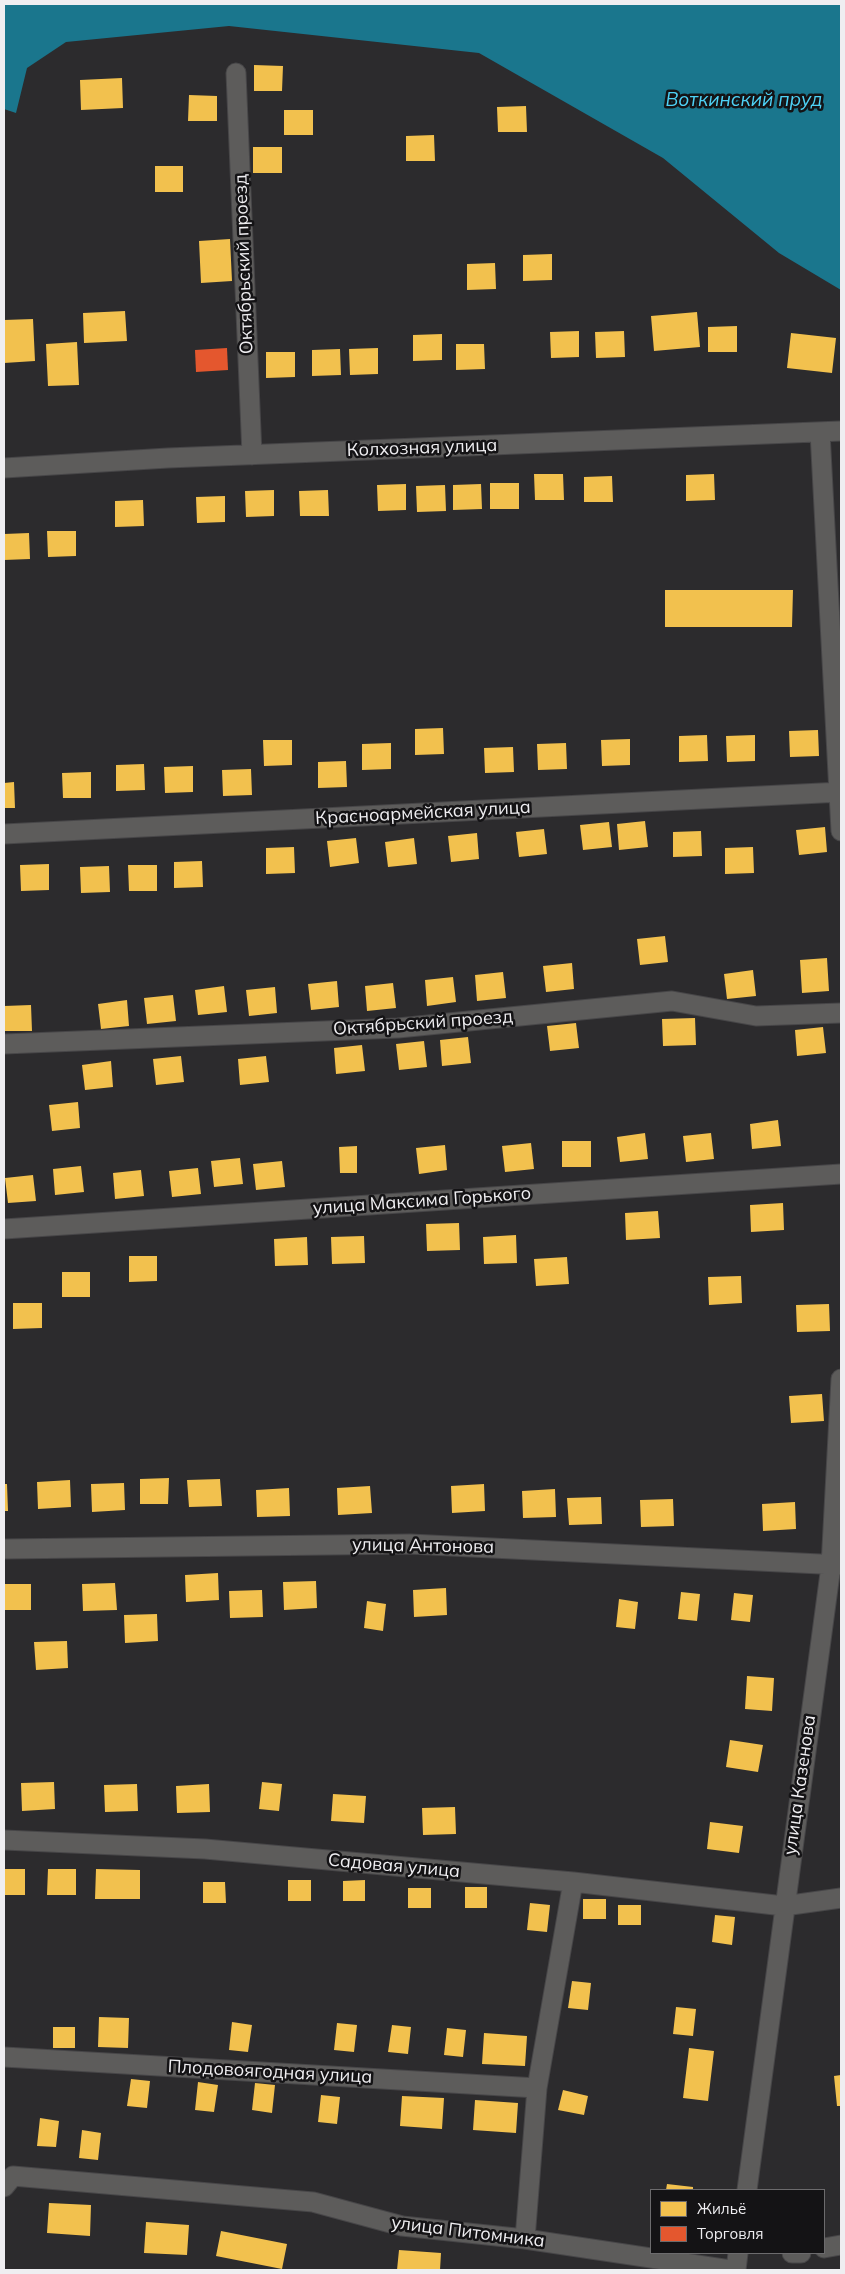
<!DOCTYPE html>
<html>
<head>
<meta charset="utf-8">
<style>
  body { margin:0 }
  #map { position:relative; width:845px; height:2274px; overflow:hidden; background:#2c2b2d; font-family:Mulish,sans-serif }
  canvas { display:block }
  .frame { position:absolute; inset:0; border:5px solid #efeef1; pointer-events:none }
  .legend { position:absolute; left:650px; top:2189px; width:175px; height:65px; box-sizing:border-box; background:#141315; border:1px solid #6c6b6d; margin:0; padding:6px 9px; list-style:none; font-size:15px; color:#efeef1 }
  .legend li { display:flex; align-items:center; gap:10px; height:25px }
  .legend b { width:25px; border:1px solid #6c6b6d }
</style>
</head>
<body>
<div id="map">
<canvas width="845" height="2274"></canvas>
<div class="frame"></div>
<ul class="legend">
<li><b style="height:14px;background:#f2c14e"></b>Жильё</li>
<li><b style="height:14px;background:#e4572e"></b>Торговля</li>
</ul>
</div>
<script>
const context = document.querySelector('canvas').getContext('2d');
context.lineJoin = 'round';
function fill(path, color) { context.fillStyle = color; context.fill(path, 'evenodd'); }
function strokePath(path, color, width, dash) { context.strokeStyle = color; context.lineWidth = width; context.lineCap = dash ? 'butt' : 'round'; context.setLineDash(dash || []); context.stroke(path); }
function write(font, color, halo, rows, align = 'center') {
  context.font = font + ' Mulish,sans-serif'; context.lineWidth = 5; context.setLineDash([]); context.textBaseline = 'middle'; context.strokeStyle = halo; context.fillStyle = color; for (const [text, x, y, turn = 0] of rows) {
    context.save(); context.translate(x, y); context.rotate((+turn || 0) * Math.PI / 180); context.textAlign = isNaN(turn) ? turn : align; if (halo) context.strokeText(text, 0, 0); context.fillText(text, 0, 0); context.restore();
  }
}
fill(new Path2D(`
  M 4,4 L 841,4 L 841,290 L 779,253 L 663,158 L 479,53 L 229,26 L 66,42 L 27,68 L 16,113 L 4,109 Z`), '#1a768d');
fill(new Path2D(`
  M 254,65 L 283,66 L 282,91 L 254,91 Z
  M 122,78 L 123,108 L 81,110 L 80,80 Z
  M 189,95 L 217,96 L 217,121 L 188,121 Z
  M 526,106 L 527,132 L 498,132 L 497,107 Z
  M 284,110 L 313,110 L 313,135 L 284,135 Z
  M 434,135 L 435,161 L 406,161 L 406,136 Z
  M 253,147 L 282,147 L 282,173 L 253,173 Z
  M 155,166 L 183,166 L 183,192 L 155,192 Z
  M 230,239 L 232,281 L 201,283 L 199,241 Z
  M 552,254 L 552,280 L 523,281 L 523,255 Z
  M 495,263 L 496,289 L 467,290 L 467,264 Z
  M 125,311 L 127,341 L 84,343 L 83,313 Z
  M 697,312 L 700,347 L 654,351 L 651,316 Z
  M 33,319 L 35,361 L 4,363 L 4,320 Z
  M 737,326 L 737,352 L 708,352 L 708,327 Z
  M 579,331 L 579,357 L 551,358 L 550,332 Z
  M 624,331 L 625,357 L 596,358 L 595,332 Z
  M 791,333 L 836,338 L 832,373 L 787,368 Z
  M 442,334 L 442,360 L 413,361 L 413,335 Z
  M 77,342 L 79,385 L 48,386 L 46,344 Z
  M 456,344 L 484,344 L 485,369 L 456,370 Z
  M 378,348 L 378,374 L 350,375 L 349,349 Z
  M 340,349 L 341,375 L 312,376 L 312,350 Z
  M 266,352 L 295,352 L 295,377 L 266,378 Z
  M 534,474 L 563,474 L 564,500 L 535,500 Z
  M 714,474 L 715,500 L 686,501 L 686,475 Z
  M 612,476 L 613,502 L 584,502 L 584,477 Z
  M 490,483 L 519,483 L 519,509 L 490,509 Z
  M 406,484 L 406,510 L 378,511 L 377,485 Z
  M 481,484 L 482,509 L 453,510 L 453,485 Z
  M 445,485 L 446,511 L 417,512 L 416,486 Z
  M 274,490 L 274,516 L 246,517 L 245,491 Z
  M 328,490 L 329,516 L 300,516 L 299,491 Z
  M 225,496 L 225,522 L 197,523 L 196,497 Z
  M 143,500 L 144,526 L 115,527 L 115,501 Z
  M 47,531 L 76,531 L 76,556 L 48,557 Z
  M 29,533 L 30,559 L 4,560 L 4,534 Z
  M 665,590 L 793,590 L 792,627 L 665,627 Z
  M 443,728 L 444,754 L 415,755 L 415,729 Z
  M 818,730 L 819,756 L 790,757 L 789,731 Z
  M 707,735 L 708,761 L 679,762 L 679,736 Z
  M 755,735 L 755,761 L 727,762 L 726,736 Z
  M 630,739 L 630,765 L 602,766 L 601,740 Z
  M 263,740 L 292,740 L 292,765 L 264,766 Z
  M 391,743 L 391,769 L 362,770 L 362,744 Z
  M 566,743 L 567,769 L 538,770 L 537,744 Z
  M 513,747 L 514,772 L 485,773 L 484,748 Z
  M 346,761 L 347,787 L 318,788 L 318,762 Z
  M 144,764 L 145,790 L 116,791 L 116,765 Z
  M 193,766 L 193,792 L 165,793 L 164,767 Z
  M 251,769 L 252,795 L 223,796 L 222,770 Z
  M 91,772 L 91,798 L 63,798 L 62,773 Z
  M 14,782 L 15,808 L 4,808 L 4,783 Z
  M 645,821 L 648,847 L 619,850 L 617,824 Z
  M 609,822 L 612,847 L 583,850 L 580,825 Z
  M 825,827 L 827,852 L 799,855 L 796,830 Z
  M 544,829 L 547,854 L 519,857 L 516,832 Z
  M 701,831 L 702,856 L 673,857 L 673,832 Z
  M 477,833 L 479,859 L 451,862 L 448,836 Z
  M 356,838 L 359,863 L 330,867 L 327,841 Z
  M 414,838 L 417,864 L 388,867 L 385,842 Z
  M 294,847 L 295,873 L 266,874 L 266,848 Z
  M 753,847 L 754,873 L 725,874 L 725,848 Z
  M 202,861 L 203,887 L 174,888 L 174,862 Z
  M 49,864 L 49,890 L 21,891 L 20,865 Z
  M 128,865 L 157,865 L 157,891 L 129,891 Z
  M 109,866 L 110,892 L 81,893 L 80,867 Z
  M 665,936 L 668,962 L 640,965 L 637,939 Z
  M 827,958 L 829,991 L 802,993 L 800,960 Z
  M 572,963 L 574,989 L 546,992 L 543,966 Z
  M 753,970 L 756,996 L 727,999 L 724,974 Z
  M 503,972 L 506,998 L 477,1001 L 475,975 Z
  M 453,977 L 456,1002 L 427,1006 L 425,980 Z
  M 337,981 L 339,1007 L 311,1010 L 308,984 Z
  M 393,983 L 396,1008 L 367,1011 L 365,986 Z
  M 224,986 L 227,1012 L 198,1015 L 195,990 Z
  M 275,987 L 277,1013 L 249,1016 L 246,990 Z
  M 173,995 L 176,1021 L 147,1024 L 144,998 Z
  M 127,1000 L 129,1026 L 101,1029 L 98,1004 Z
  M 31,1005 L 32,1031 L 4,1031 L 4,1006 Z
  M 695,1018 L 696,1045 L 663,1046 L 662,1019 Z
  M 576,1023 L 579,1048 L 550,1051 L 547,1026 Z
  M 823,1027 L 826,1053 L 797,1056 L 795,1030 Z
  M 468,1037 L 471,1063 L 442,1066 L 440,1040 Z
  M 424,1041 L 427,1067 L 399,1070 L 396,1044 Z
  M 362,1045 L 365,1071 L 336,1074 L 334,1048 Z
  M 181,1056 L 184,1082 L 156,1085 L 153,1059 Z
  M 266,1056 L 269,1082 L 240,1085 L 238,1059 Z
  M 111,1061 L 113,1087 L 85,1090 L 82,1065 Z
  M 78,1102 L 80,1128 L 52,1131 L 49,1105 Z
  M 778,1120 L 781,1146 L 752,1149 L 750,1124 Z
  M 645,1133 L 648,1159 L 620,1162 L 617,1137 Z
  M 711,1133 L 714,1159 L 686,1162 L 683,1136 Z
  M 562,1141 L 591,1141 L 591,1167 L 562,1167 Z
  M 531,1143 L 534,1169 L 505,1172 L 502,1146 Z
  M 445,1145 L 447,1170 L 419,1174 L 416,1148 Z
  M 357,1146 L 357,1173 L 340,1173 L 339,1147 Z
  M 240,1158 L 243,1184 L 214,1187 L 211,1161 Z
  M 282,1161 L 285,1187 L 256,1190 L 253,1164 Z
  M 81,1166 L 84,1192 L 55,1195 L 53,1169 Z
  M 198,1168 L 201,1194 L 172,1197 L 169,1171 Z
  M 141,1170 L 144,1196 L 115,1199 L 113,1173 Z
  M 33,1175 L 36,1201 L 8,1203 L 5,1178 Z
  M 783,1203 L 784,1230 L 751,1232 L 750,1205 Z
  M 658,1211 L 660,1238 L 626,1240 L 625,1213 Z
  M 459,1223 L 460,1250 L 427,1251 L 426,1224 Z
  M 516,1235 L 517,1263 L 484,1264 L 483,1237 Z
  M 364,1236 L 365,1263 L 332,1264 L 331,1237 Z
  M 307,1237 L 308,1265 L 275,1266 L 274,1239 Z
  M 129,1256 L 157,1256 L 157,1281 L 129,1282 Z
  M 567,1257 L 569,1284 L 536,1286 L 534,1259 Z
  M 62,1272 L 90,1272 L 90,1297 L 62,1297 Z
  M 741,1276 L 742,1303 L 709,1305 L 708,1277 Z
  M 13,1303 L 42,1303 L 42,1328 L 13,1329 Z
  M 829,1304 L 830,1331 L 797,1332 L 796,1305 Z
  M 822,1394 L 824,1421 L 791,1423 L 789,1396 Z
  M 169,1478 L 168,1504 L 140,1504 L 140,1479 Z
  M 220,1479 L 222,1506 L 189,1507 L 187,1480 Z
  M 70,1480 L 71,1507 L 38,1509 L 37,1482 Z
  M 124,1483 L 125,1510 L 92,1512 L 91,1484 Z
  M 4,1484 L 7,1484 L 8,1511 L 4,1511 Z
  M 484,1484 L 485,1511 L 452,1513 L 451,1486 Z
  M 370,1486 L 372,1513 L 338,1515 L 337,1488 Z
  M 289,1488 L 290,1516 L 257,1517 L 256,1490 Z
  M 555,1489 L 556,1517 L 523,1518 L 522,1491 Z
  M 601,1497 L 602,1524 L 569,1525 L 567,1498 Z
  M 673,1499 L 674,1526 L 641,1527 L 640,1500 Z
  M 795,1502 L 796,1529 L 763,1531 L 762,1504 Z
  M 218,1573 L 219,1600 L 186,1602 L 185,1575 Z
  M 316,1581 L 317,1608 L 284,1610 L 283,1582 Z
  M 115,1583 L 117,1610 L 83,1611 L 82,1584 Z
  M 4,1584 L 31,1584 L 31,1610 L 4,1610 Z
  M 446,1588 L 447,1615 L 414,1617 L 413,1590 Z
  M 262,1590 L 263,1617 L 230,1618 L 229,1591 Z
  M 681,1592 L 700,1594 L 697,1621 L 678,1619 Z
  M 734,1593 L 753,1595 L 750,1622 L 731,1620 Z
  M 619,1599 L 638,1602 L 635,1629 L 616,1627 Z
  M 367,1601 L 386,1604 L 383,1631 L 364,1628 Z
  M 157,1614 L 158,1641 L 125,1643 L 124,1615 Z
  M 67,1641 L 68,1668 L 36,1670 L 34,1642 Z
  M 747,1676 L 774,1678 L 772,1711 L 745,1709 Z
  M 730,1740 L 763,1745 L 758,1772 L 726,1767 Z
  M 54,1782 L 55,1809 L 22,1811 L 21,1783 Z
  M 262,1782 L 282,1784 L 279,1811 L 259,1809 Z
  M 137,1784 L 138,1811 L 105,1812 L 104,1785 Z
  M 209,1784 L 210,1812 L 177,1813 L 176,1786 Z
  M 333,1794 L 366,1796 L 364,1823 L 331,1821 Z
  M 455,1807 L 456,1834 L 423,1835 L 422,1808 Z
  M 710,1822 L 743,1826 L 739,1853 L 707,1849 Z
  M 4,1869 L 25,1869 L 25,1895 L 4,1895 Z
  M 48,1869 L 76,1869 L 76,1895 L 47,1895 Z
  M 96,1869 L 140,1870 L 140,1899 L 95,1899 Z
  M 288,1880 L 311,1880 L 311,1901 L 288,1901 Z
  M 365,1880 L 365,1901 L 343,1901 L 343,1881 Z
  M 203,1882 L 225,1882 L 226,1903 L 203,1903 Z
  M 465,1887 L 487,1887 L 487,1908 L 465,1908 Z
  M 408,1888 L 431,1888 L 431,1908 L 408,1908 Z
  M 583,1899 L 606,1899 L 606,1919 L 583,1919 Z
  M 530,1903 L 550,1905 L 547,1932 L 527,1930 Z
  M 618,1905 L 641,1905 L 641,1925 L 618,1925 Z
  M 715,1915 L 735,1917 L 732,1945 L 712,1942 Z
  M 572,1981 L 591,1983 L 588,2010 L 568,2008 Z
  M 676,2007 L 696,2009 L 693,2036 L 673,2034 Z
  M 99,2017 L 129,2018 L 128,2048 L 98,2047 Z
  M 232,2022 L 252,2025 L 248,2052 L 229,2050 Z
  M 337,2023 L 357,2025 L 354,2052 L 334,2050 Z
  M 392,2025 L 411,2027 L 408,2054 L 388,2052 Z
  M 53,2027 L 75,2027 L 75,2048 L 53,2048 Z
  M 447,2028 L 466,2030 L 463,2057 L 444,2055 Z
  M 484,2033 L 527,2036 L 525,2066 L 482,2064 Z
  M 689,2048 L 714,2051 L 708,2101 L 683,2098 Z
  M 841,2075 L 841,2106 L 837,2106 L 834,2076 Z
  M 131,2079 L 150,2081 L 147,2108 L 127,2106 Z
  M 198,2082 L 218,2085 L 214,2112 L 195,2110 Z
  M 255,2083 L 275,2085 L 272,2113 L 252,2110 Z
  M 563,2090 L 588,2096 L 584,2115 L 558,2110 Z
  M 321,2095 L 340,2097 L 337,2124 L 318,2122 Z
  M 402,2096 L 444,2098 L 442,2129 L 400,2126 Z
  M 475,2100 L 518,2103 L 516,2133 L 473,2130 Z
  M 40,2118 L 59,2121 L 56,2147 L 37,2146 Z
  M 82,2130 L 101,2133 L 98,2160 L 79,2158 Z
  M 667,2184 L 693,2187 L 693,2190 L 666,2190 Z
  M 49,2203 L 91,2205 L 90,2236 L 47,2233 Z
  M 146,2222 L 189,2225 L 187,2255 L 144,2253 Z
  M 221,2231 L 287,2244 L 282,2269 L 216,2256 Z
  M 399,2250 L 441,2253 L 440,2270 L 397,2270 Z`), '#f2c14e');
fill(new Path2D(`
  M 227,348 L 228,370 L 196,372 L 195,350 Z`), '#e4572e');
const minor = new Path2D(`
  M 236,73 L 252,455
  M 820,432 L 841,831
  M 4,468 L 168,458 L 841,431
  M 4,834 L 841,792
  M 4,1044 L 398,1028 L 672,1001 L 756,1016 L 841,1013
  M 4,1229 L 841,1174
  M 4,1549 L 410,1544 L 841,1565
  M 4,1840 L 205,1849 L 573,1882 L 784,1906 L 841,1898
  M 4,2057 L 537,2088
  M 4,2187 L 13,2176 L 313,2202 L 402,2226 L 525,2239 L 730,2270
  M 747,2190 L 831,1566 L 841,1379
  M 525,2239 L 537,2088 L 573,1882
  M 824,2248 L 841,2245
  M 792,2253 L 801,2253
  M 736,2270 L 738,2253`);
strokePath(minor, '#474648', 21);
strokePath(minor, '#5d5c5b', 19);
write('18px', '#efeef1', '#141315', [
  ["Октябрьский проезд",244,264,-92],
  ["Колхозная улица",422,448,-2],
  ["Красноармейская улица",423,813,-3],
  ["Октябрьский проезд",423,1023,-4],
  ["улица Максима Горького",422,1201,-4],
  ["улица Антонова",423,1546,1],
  ["улица Казенова",800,1785,-82],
  ["Садовая улица",394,1866,5],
  ["Плодовоягодная улица",270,2072,3],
  ["улица Питомника",468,2232,7]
]);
write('italic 19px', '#4ed2f6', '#141315', [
  ["Воткинский пруд",744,100]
]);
</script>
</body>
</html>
